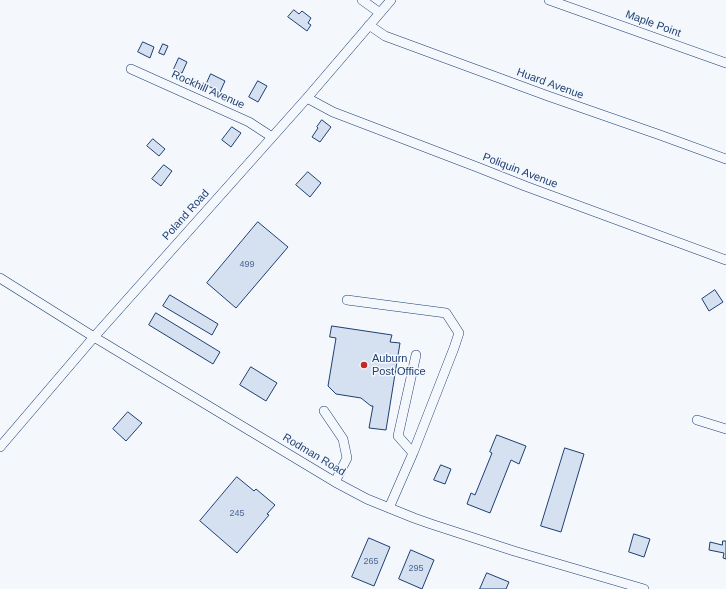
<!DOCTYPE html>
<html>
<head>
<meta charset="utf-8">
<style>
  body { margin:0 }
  canvas { display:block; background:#f4f7fb }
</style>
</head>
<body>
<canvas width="726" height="589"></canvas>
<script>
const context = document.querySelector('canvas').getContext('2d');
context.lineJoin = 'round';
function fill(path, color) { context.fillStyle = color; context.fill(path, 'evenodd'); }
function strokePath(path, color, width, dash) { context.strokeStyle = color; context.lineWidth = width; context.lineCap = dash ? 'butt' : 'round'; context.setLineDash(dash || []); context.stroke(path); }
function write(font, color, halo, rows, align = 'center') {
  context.font = font + ' Helvetica,sans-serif'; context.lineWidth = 3; context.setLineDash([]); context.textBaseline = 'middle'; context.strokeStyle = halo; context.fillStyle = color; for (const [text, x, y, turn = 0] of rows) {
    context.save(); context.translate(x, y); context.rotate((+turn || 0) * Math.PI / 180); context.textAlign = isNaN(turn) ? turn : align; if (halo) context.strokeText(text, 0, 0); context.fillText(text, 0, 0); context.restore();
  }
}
const building = new Path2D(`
  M 294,10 L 299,14 L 302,11 L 311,18 L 308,23 L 311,25 L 307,31 L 288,17 Z
  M 143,42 L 154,47 L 150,58 L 138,52 Z
  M 163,44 L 168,46 L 164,55 L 159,53 Z
  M 179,58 L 187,62 L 182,73 L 174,69 Z
  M 211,74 L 225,81 L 220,92 L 206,85 Z
  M 258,81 L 267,86 L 258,102 L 249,97 Z
  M 322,120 L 331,127 L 320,142 L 312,137 L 318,128 L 317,127 Z
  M 232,127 L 241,133 L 231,147 L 222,140 Z
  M 153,139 L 165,149 L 159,156 L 147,146 Z
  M 164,165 L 172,171 L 161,186 L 152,179 Z
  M 308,172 L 321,183 L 310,197 L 296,185 Z
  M 258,222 L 288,247 L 236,308 L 207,283 Z
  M 715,290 L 723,302 L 709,311 L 702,299 Z
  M 170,295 L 218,324 L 212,335 L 163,306 Z
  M 156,313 L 220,352 L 213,364 L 149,325 Z
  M 332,326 L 392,335 L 390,342 L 400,343 L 386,430 L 369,428 L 373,406 L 371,406 L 361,398 L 336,394 L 328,386 L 336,338 L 330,337 Z
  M 251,367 L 277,383 L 266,401 L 240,385 Z
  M 128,412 L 142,423 L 126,441 L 113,429 Z
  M 497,435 L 526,446 L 519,464 L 511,460 L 490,513 L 467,504 L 471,493 L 475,495 L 492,453 L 490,452 Z
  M 565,448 L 584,454 L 561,532 L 541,526 Z
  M 441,465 L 451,469 L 445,484 L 434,480 Z
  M 237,477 L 254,491 L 256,489 L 275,505 L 267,514 L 269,515 L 237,553 L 200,521 Z
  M 634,534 L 650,539 L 644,557 L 629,552 Z
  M 369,538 L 390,547 L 374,586 L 352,577 Z
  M 723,541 L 726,541 L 726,559 L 723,558 L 724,553 L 709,550 L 710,542 L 722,545 Z
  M 411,550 L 434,560 L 422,589 L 399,579 Z
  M 487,573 L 509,582 L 506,589 L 480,589 Z`);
fill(building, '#d5e0f0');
strokePath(building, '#1d3f73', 1);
const minor = new Path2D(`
  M 362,0 L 380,13
  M 549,0 L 726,63
  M 369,25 L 385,36 L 548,96 L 660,135 L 726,159
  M 131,69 L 249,122 L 272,137
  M 307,98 L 333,112 L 477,167 L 525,186 L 726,260
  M 0,278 L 94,337 L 335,482 L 367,499 L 414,518 L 431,524 L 514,551 L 644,589
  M 347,300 L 446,313 L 459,333 L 454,348 L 413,453 L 389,508
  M 324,411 L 343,439 L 347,458 L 335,482
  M 697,420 L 726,429
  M 0,447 L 94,337 L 307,98 L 391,0
  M 413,453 L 398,436 L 416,355`);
strokePath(minor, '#1d3f73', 10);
strokePath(minor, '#f4f7fb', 9);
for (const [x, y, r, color] of [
  [364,365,4,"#c62828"]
]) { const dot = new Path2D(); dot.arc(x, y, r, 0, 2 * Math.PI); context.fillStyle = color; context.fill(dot); strokePath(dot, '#f4f7fb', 1.5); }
write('9px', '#4b6792', null, [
  ["499",247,265],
  ["245",237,514],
  ["265",371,562],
  ["295",416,569]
]);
write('11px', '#1d3f73', '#f4f7fb', [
  ["Maple Point",653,24,20],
  ["Huard Avenue",550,84,20],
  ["Rockhill Avenue",208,90,24],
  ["Poliquin Avenue",520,171,21],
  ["Poland Road",186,215,-48],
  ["Rodman Road",314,455,31]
]);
write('11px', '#1d3f73', '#f4f7fb', [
  ["Auburn",372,359],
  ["Post Office",372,372]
], 'left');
</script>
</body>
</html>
